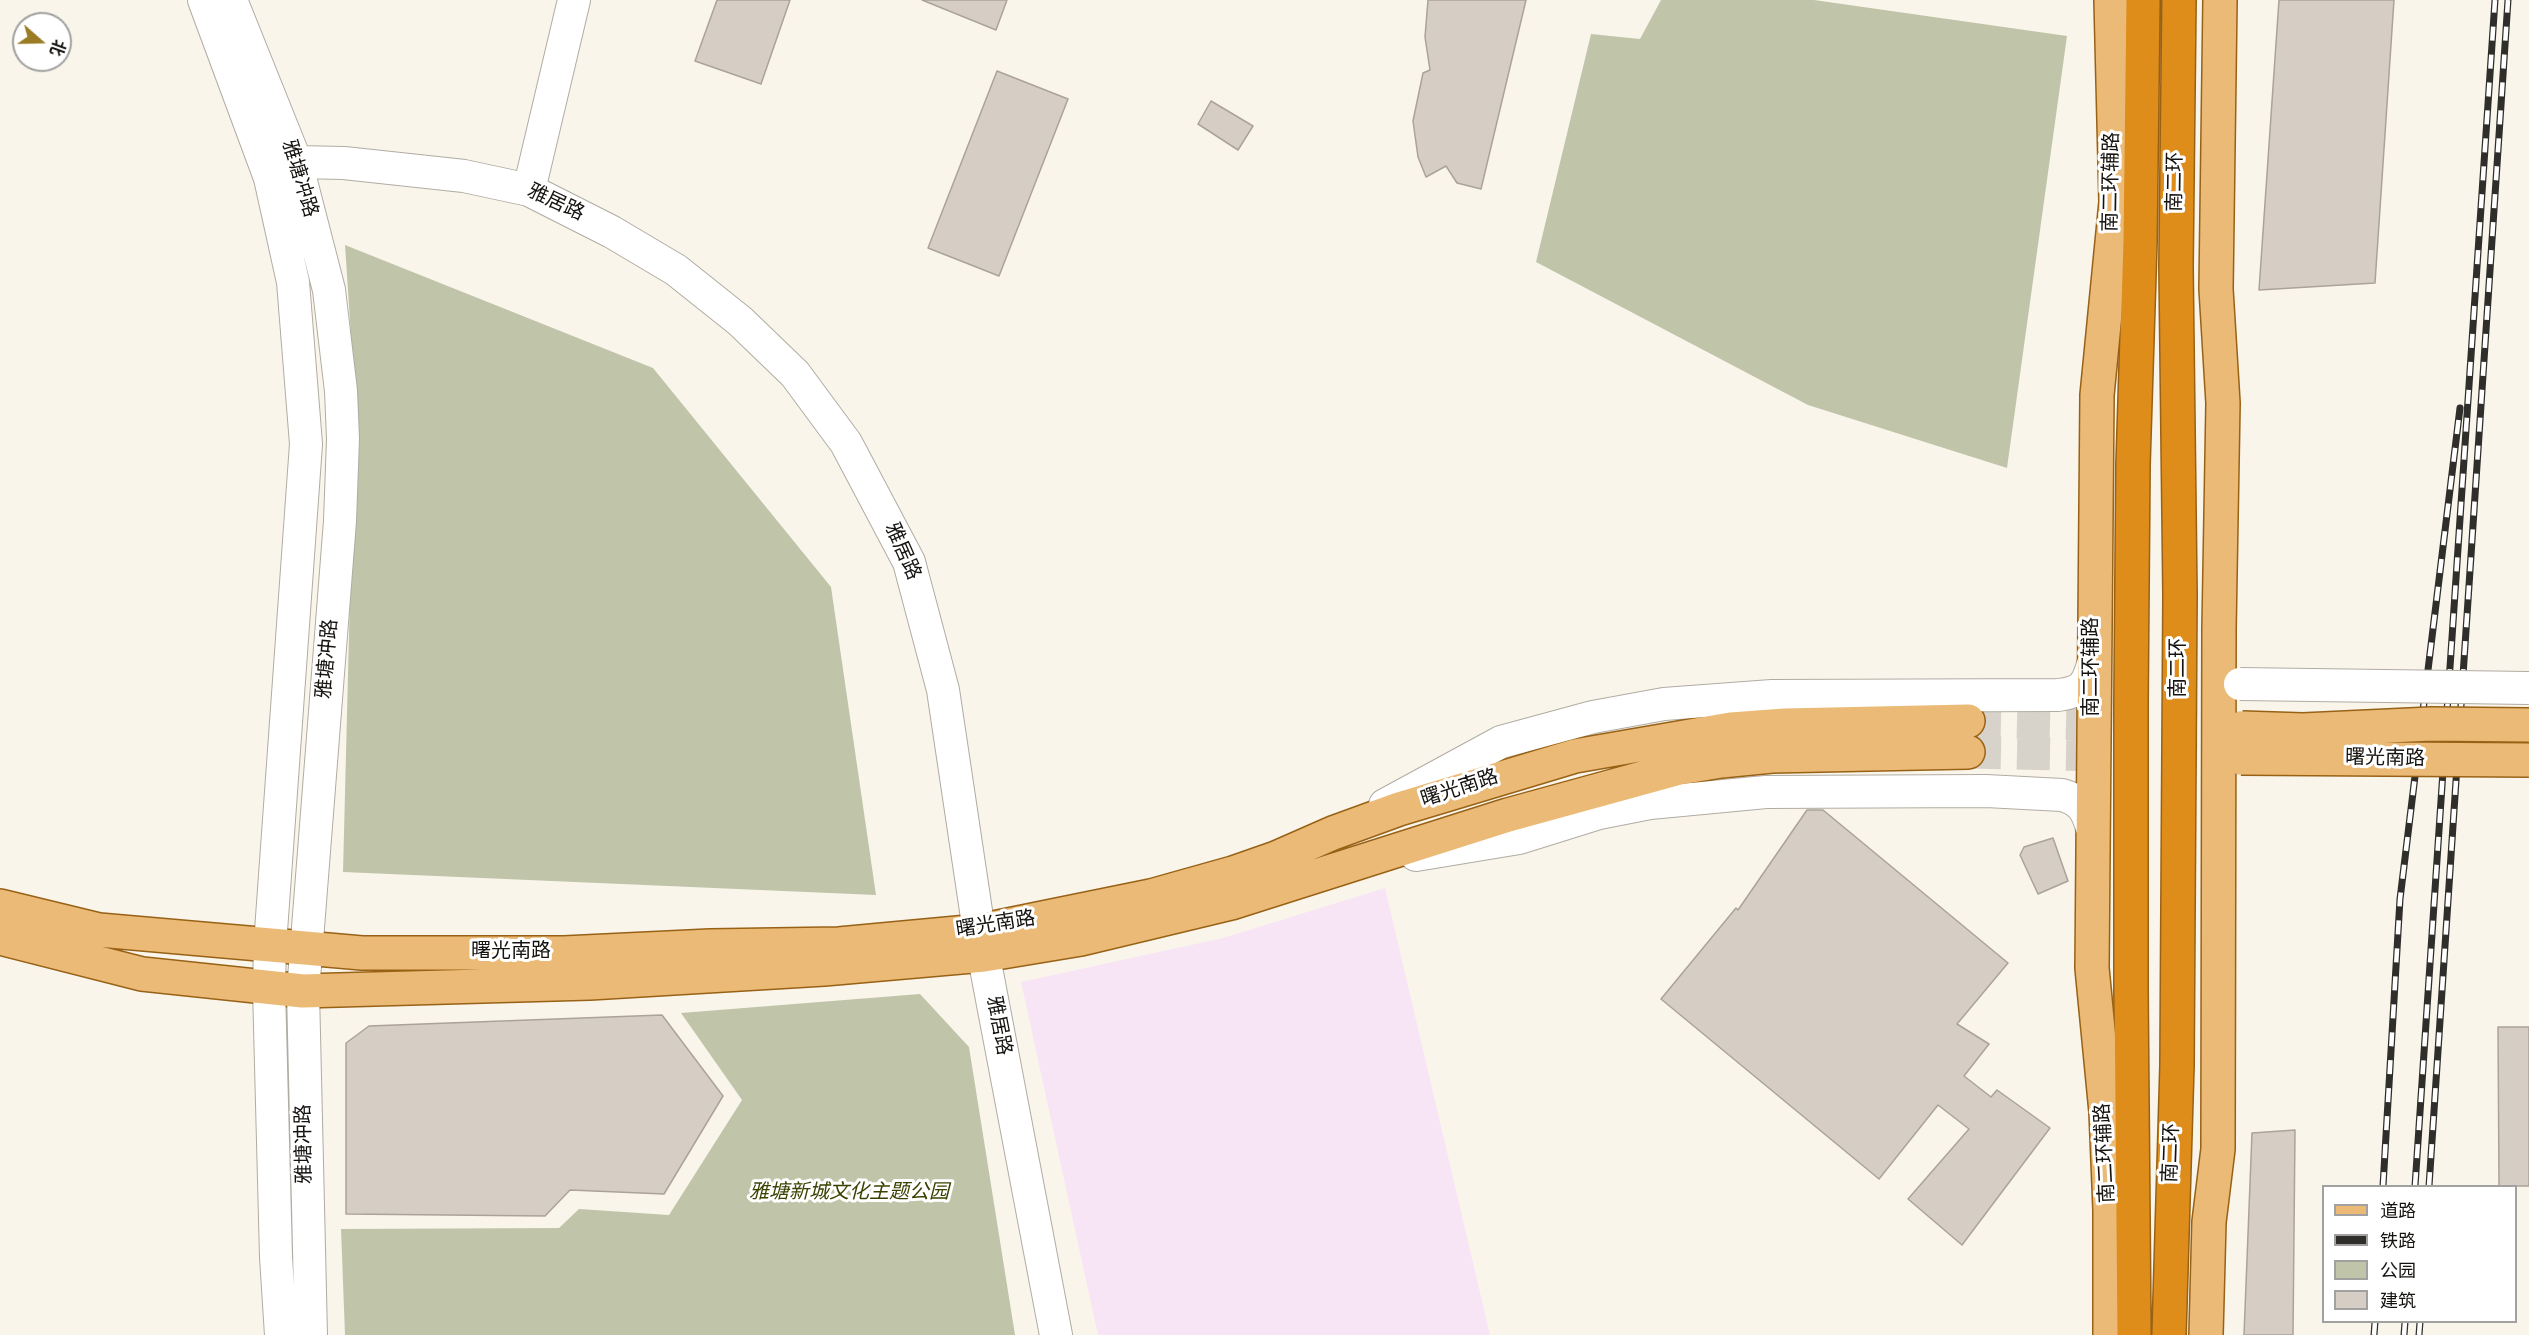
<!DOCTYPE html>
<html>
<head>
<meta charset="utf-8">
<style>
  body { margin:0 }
  #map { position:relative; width:2529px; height:1335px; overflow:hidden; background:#faf5eb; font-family:Spectral,"Noto Sans SC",serif }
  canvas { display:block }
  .legend { position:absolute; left:2322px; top:1185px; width:195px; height:138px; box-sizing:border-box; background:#fff; border:2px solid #a1a19f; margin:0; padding:8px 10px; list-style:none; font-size:18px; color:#151310 }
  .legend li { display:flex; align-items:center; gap:12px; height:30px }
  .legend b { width:30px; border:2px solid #a1a19f }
  .north { position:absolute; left:12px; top:12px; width:60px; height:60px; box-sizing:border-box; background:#fff; border:2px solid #a1a19f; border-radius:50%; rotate:110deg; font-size:16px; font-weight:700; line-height:24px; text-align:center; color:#151310 }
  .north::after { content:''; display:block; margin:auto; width:21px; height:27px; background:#9a7c25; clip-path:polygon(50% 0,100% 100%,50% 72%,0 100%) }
</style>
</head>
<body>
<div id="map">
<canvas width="2529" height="1335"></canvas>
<ul class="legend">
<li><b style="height:8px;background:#ebba76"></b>道路</li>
<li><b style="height:8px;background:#302e2a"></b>铁路</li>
<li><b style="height:16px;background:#c0c5a9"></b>公园</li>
<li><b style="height:16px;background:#d6cec5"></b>建筑</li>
</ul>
<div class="north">北</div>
</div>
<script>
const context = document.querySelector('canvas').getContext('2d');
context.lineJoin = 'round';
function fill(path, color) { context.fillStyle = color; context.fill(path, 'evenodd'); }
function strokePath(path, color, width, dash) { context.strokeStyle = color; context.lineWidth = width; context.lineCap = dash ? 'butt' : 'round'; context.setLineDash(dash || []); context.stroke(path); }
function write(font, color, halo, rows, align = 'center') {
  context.font = font + ' Spectral,"Noto Sans SC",serif'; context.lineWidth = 6; context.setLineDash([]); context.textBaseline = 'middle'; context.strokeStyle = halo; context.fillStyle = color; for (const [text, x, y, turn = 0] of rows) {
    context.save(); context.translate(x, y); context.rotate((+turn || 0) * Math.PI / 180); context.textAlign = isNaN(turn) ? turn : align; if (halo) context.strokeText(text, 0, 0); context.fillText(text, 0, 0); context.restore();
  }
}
fill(new Path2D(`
  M 1385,888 L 1490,1335 L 1098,1335 L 1021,982 L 1223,938 Z`), '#f7e5f6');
fill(new Path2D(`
  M 1661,0 L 1814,0 L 2067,36 L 2007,468 L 1808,405 L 1536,262 L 1591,34 L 1640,39 Z
  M 345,245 L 653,368 L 831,587 L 876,895 L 343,872 L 355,396 Z
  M 920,994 L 969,1047 L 1015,1335 L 345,1335 L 341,1229 L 559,1228 L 579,1209 L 669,1215 L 742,1100 L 681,1013 Z`), '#c0c5a9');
const building = new Path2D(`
  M 717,0 L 790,0 L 761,84 L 695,61 Z
  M 922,0 L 1007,0 L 996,30 Z
  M 1428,0 L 1526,0 L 1481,189 L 1457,183 L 1446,166 L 1426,177 L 1418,157 L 1413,121 L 1423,73 L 1430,70 L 1425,37 Z
  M 2279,0 L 2394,0 L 2375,283 L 2259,290 Z
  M 997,71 L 1068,99 L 999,276 L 928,248 Z
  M 1211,101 L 1253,126 L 1238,150 L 1198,124 Z
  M 1807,810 L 1823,810 L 2008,963 L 1957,1024 L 1989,1044 L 1964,1076 L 1991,1097 L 1997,1090 L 2050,1128 L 1962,1245 L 1908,1199 L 1969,1129 L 1938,1105 L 1879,1179 L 1661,999 L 1736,908 L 1738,910 Z
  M 2053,838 L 2068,881 L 2038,894 L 2020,855 L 2024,847 Z
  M 662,1015 L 723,1096 L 664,1194 L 570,1190 L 545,1216 L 346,1214 L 346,1043 L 369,1026 Z
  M 2498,1027 L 2529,1027 L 2529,1186 L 2499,1186 Z
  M 2295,1130 L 2293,1335 L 2244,1335 L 2252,1133 Z`);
fill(building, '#d6cec5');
strokePath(building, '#aba39b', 1.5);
strokePath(new Path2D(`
  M 1968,721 L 2242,728
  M 1968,752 L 2241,758`), '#d8d3ca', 33, [33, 16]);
const minor = new Path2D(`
  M 204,0 L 270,178 L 293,282 L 306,444 L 270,945 L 269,988 L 276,1257 L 281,1335
  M 231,0 L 296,162 L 329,290 L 341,391 L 343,439 L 340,521 L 303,991 L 311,1335
  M 270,178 L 296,162 L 344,163 L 464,176 L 529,190 L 612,232 L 676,270 L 740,321 L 795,374 L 846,443 L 909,562 L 943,690 L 979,931 L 1056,1335
  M 529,190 L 574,0
  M 1385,805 L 1501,742 L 1593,717 L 1664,704 L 1772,696 L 2058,695 C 2082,692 2087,686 2093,664
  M 1416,855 L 1519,838 L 1599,813 L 1650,803 L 1766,792 L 1986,791 L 2062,795 C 2081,800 2087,810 2092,828`);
const major = new Path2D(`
  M 0,906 L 99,930 L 362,953 L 564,953 L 710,946 L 839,944 L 979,931 L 1151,896 L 1233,873 L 1276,858 L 1333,833 L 1399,809 L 1575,756 L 1731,729 L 1785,725 L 1968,721
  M 0,938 L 142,974 L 303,991 L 590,983 L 824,969 L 984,955 L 1081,939 L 1231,903 L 1508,815 L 1679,768 L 1721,761 L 1772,756 L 1968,752
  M 2110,1335 L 2110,1210 L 2106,1112 L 2092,968 L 2097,395 L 2116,202 L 2111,0
  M 2206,1335 L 2209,1222 L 2218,1149 L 2219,629 L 2223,403 L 2216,289 L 2220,0`);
const highway = new Path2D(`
  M 2134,1335 L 2131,990 L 2131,702 L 2133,465 L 2140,242 L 2143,0
  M 2169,1335 L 2177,1065 L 2180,595 L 2176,267 L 2179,0`);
strokePath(minor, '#b1aca3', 34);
strokePath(major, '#986216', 36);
strokePath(highway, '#986216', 36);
strokePath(minor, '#fff', 32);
strokePath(major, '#ebba76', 33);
strokePath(highway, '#de8c1a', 33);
const rail = new Path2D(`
  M 2383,1186 L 2400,899 L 2460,408
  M 2415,1186 L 2495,0
  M 2429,1186 L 2508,0
  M 2374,1335 L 2375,1322
  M 2404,1335 L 2405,1322
  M 2419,1335 L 2420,1322`);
strokePath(rail, '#302e2a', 7);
strokePath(rail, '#fff', 4.5, [14]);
const minorBridge = new Path2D(`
  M 2240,684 L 2529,688`);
const majorBridge = new Path2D(`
  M 2242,728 L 2303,730 L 2431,724 L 2529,725
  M 2241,758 L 2529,760`);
strokePath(minorBridge, '#b1aca3', 34, []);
strokePath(majorBridge, '#986216', 36, []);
strokePath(minorBridge, '#fff', 32);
strokePath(majorBridge, '#ebba76', 33);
write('20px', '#151310', '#fff', [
  ["雅塘冲路",298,179,73],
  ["南二环辅路",2113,182,-89],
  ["南二环",2177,182,-89],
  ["雅居路",555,204,25],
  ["雅居路",901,552,66],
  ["雅塘冲路",329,659,-85],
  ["南二环辅路",2093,667,-90],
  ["南二环",2180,668,-90],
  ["曙光南路",2385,760,1],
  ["曙光南路",1460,790,-18],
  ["曙光南路",996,926,-9],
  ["曙光南路",511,953],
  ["雅居路",997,1026,79],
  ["雅塘冲路",306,1144,-91],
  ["南二环辅路",2107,1153,-93],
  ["南二环",2173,1153,-88]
]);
write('italic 20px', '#3b4101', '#fff', [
  ["雅塘新城文化主题公园",849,1194]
]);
</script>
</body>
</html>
